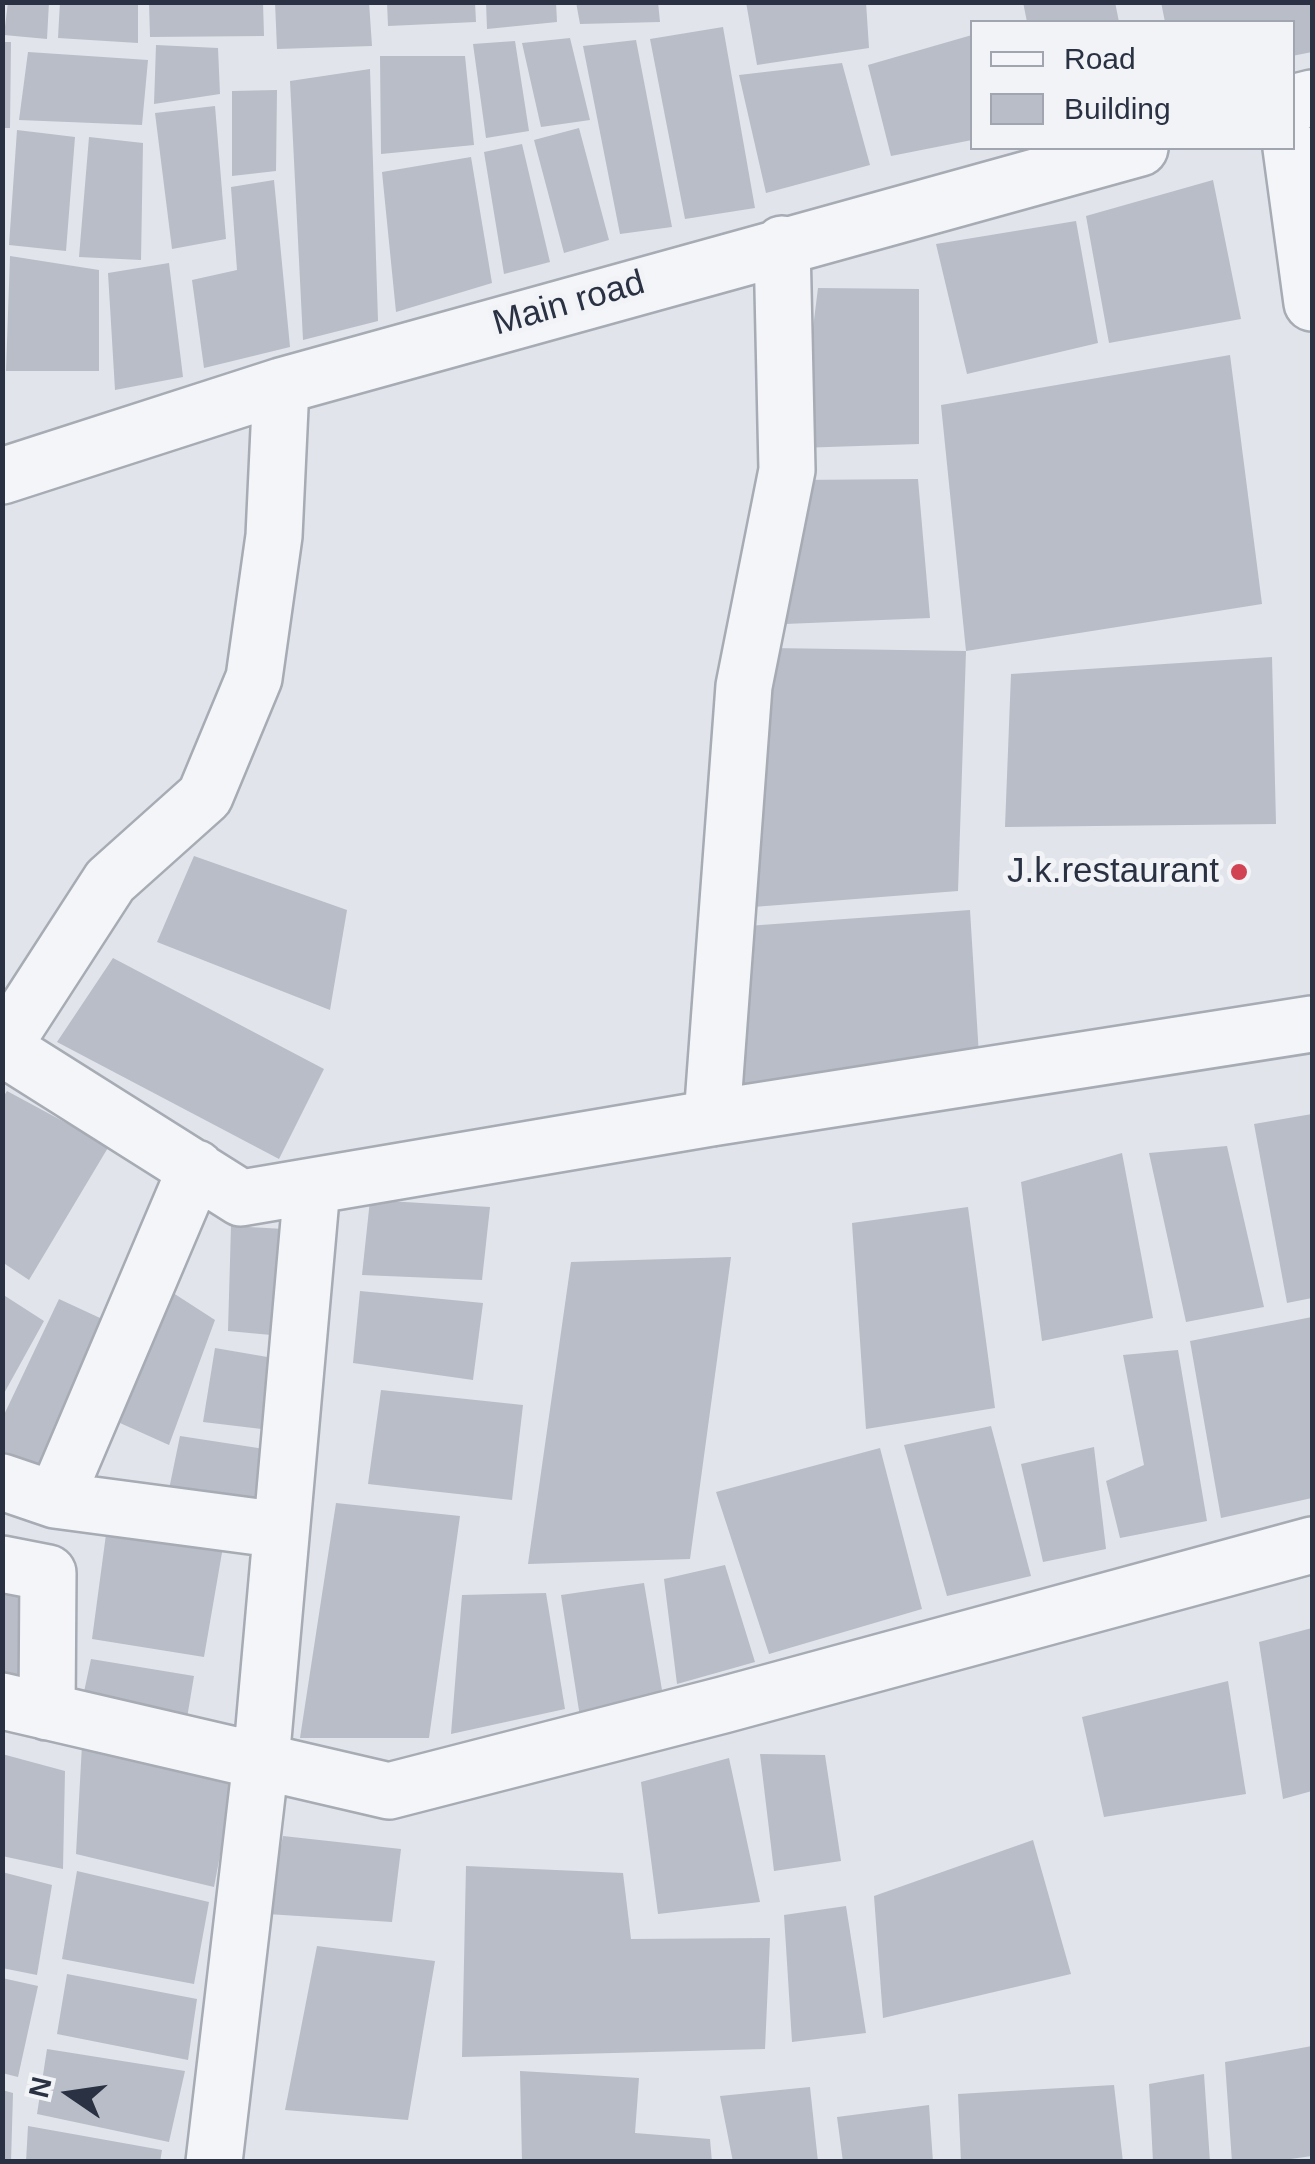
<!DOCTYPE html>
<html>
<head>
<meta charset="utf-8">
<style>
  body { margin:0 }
  #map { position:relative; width:1315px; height:2164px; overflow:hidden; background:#e1e4ea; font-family:Helvetica,sans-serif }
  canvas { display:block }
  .frame { position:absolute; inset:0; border:5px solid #293142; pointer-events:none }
  .legend { position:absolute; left:970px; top:20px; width:325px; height:130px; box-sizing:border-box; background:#f1f3f7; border:2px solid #a1a5af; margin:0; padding:12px 18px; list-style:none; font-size:30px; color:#293142 }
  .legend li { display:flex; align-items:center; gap:20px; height:50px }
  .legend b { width:50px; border:2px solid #a1a5af }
  .north { position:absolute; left:20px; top:2044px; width:100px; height:100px; -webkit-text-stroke:8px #f1f3f7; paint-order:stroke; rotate:283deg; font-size:28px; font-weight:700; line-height:40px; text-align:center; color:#293142 }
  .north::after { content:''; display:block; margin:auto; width:35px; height:45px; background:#293142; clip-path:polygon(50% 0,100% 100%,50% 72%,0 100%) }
</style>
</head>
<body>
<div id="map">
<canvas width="1315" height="2164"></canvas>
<div class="frame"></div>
<ul class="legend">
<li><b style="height:12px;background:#f4f5f8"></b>Road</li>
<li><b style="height:28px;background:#b8bdc7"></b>Building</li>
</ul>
<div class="north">N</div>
</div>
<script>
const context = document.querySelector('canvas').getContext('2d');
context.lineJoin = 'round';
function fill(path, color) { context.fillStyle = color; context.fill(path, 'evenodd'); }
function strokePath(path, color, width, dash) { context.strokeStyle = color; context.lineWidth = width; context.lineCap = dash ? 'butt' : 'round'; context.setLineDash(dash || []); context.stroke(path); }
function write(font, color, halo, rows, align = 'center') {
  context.font = font + ' Helvetica,sans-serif'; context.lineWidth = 10; context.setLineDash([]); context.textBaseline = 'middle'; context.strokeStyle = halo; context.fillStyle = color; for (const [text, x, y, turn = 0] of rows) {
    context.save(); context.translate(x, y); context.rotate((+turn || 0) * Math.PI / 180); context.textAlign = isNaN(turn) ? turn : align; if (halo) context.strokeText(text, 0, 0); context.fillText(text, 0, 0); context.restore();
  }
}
fill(new Path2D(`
  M 8,2 L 49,2 L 47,39 L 4,35 Z
  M 60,2 L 138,2 L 138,43 L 58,38 Z
  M 149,2 L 263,2 L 264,36 L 150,37 Z
  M 275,2 L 369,2 L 372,46 L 277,49 Z
  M 387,2 L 475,2 L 476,22 L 388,26 Z
  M 486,2 L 556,2 L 557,22 L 487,29 Z
  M 576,2 L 658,2 L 660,22 L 580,24 Z
  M 746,2 L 866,2 L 869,48 L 757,65 Z
  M 1023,2 L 1115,2 L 1119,22 L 1027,22 Z
  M 1161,2 L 1312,2 L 1312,52 L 1292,56 L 1292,22 L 1165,22 Z
  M 723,27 L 755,208 L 685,219 L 650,39 Z
  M 972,35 L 972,140 L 891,156 L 868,65 Z
  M 570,38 L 590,120 L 541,127 L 522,43 Z
  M 636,40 L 672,227 L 620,234 L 583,46 Z
  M 515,41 L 529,131 L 486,138 L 473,44 Z
  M 2,42 L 11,42 L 10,128 L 2,128 Z
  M 156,45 L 218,48 L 220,94 L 154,104 Z
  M 28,52 L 148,60 L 142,125 L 19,120 Z
  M 380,56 L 465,56 L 474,145 L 381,154 Z
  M 842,63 L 870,165 L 766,193 L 739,75 Z
  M 370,69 L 378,321 L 303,340 L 290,81 Z
  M 277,90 L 276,171 L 232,176 L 232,91 Z
  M 215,106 L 226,239 L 172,249 L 155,113 Z
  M 579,128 L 609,240 L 564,253 L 534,140 Z
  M 17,130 L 75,137 L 66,251 L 9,245 Z
  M 89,137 L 143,143 L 141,260 L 79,257 Z
  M 522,144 L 550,262 L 504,274 L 484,152 Z
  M 471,157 L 492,283 L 396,312 L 382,172 Z
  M 274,180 L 290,347 L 204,368 L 192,280 L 237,270 L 231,187 Z
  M 1213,180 L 1241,319 L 1109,343 L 1086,216 Z
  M 1076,221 L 1098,343 L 967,374 L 936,244 Z
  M 10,256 L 99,270 L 99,371 L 6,371 Z
  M 169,263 L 183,377 L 115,390 L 108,273 Z
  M 818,288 L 919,289 L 919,444 L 798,448 Z
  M 1230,355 L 1262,604 L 966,651 L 941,405 Z
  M 918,479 L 930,618 L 785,624 L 794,480 Z
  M 771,648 L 966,651 L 958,891 L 753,907 Z
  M 1272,657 L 1276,824 L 1005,827 L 1011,674 Z
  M 194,856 L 347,910 L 330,1010 L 157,942 Z
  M 970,910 L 979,1056 L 717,1091 L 733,927 Z
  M 113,958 L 324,1069 L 279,1159 L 57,1042 Z
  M 7,1091 L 109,1146 L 29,1280 L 2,1262 L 2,1099 Z
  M 1312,1114 L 1312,1298 L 1287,1303 L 1254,1124 Z
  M 1227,1146 L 1264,1307 L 1186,1322 L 1149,1153 Z
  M 1122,1153 L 1153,1318 L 1042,1341 L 1021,1182 Z
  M 370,1200 L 490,1207 L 482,1280 L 362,1275 Z
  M 968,1207 L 995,1408 L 866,1429 L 852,1223 Z
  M 231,1226 L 284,1229 L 282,1336 L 228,1331 Z
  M 731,1257 L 690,1559 L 528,1564 L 571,1262 Z
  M 167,1289 L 215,1320 L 169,1445 L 120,1423 Z
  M 360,1291 L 483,1303 L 473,1380 L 353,1363 Z
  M 2,1294 L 44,1321 L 2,1397 Z
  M 59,1299 L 113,1324 L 48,1474 L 2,1455 L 2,1419 Z
  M 1312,1317 L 1312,1498 L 1221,1518 L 1190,1341 Z
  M 215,1348 L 279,1359 L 270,1430 L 203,1422 Z
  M 1178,1350 L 1207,1521 L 1120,1538 L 1106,1481 L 1144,1465 L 1123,1355 Z
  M 381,1390 L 523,1405 L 512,1500 L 368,1484 Z
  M 991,1426 L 1031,1576 L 947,1596 L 904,1445 Z
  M 180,1436 L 271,1450 L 260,1509 L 167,1499 Z
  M 1094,1447 L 1106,1549 L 1043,1562 L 1021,1464 Z
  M 880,1448 L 922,1609 L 769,1654 L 716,1492 Z
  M 336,1503 L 460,1516 L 429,1738 L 300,1738 Z
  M 107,1527 L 224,1541 L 204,1657 L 92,1639 Z
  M 725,1565 L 755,1662 L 677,1684 L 664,1579 Z
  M 2,1582 L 29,1589 L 17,1690 L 2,1687 Z
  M 644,1583 L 663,1696 L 580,1717 L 561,1595 Z
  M 546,1593 L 565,1709 L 451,1734 L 462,1595 Z
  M 1312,1628 L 1312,1791 L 1283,1799 L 1259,1642 Z
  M 91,1659 L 194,1676 L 185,1730 L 81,1706 Z
  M 1228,1681 L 1246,1794 L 1104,1817 L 1082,1717 Z
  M 82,1745 L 234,1781 L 214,1887 L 76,1854 Z
  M 2,1754 L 65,1771 L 63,1869 L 2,1856 Z
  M 760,1754 L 825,1755 L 841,1861 L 774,1871 Z
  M 729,1758 L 760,1902 L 658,1914 L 641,1782 Z
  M 283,1836 L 401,1849 L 392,1922 L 267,1914 Z
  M 1033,1840 L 1071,1974 L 883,2018 L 874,1896 Z
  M 466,1866 L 623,1873 L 631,1939 L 770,1938 L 765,2049 L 462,2057 Z
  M 77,1871 L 209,1902 L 194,1984 L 62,1959 Z
  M 2,1872 L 52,1885 L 37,1975 L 2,1968 Z
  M 846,1906 L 866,2033 L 792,2042 L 784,1915 Z
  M 317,1946 L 435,1961 L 408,2120 L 285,2110 Z
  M 67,1974 L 197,1999 L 188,2060 L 57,2034 Z
  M 2,1978 L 38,1986 L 18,2077 L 2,2073 Z
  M 1312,2046 L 1312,2156 L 1269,2162 L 1232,2162 L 1225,2062 Z
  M 47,2049 L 185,2071 L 169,2142 L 37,2114 Z
  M 520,2071 L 639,2078 L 635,2133 L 710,2139 L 712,2162 L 522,2162 Z
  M 1204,2074 L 1210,2162 L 1153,2162 L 1149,2084 Z
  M 1114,2085 L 1123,2162 L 961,2162 L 958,2094 Z
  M 810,2087 L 818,2162 L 733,2162 L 720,2096 Z
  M 2,2090 L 13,2093 L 11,2162 L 2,2162 Z
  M 929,2105 L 933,2162 L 843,2162 L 837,2117 Z
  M 28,2126 L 162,2150 L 160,2162 L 26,2162 Z`), '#b8bdc7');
const minor = new Path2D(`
  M 1292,103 L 1312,98
  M 1291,148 L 1312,303
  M 2,476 L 281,386 L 1140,148
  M 2,1048 L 110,881 L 205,796 L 254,678 L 274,536 L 281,386
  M 3,1048 L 241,1198 L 712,1118 L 1312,1024
  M 712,1118 L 744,686 L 787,470 L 782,244
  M 2,1482 L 55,1500 L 281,1530
  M 55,1500 L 196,1168
  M 2,1564 L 48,1573 L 47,1712
  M 2,1701 L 389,1791 L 723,1705 L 1312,1545
  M 214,2162 L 261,1761 L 312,1187`);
strokePath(minor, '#a6abb4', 60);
strokePath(minor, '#f4f5f8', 55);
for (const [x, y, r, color] of [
  [1239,872,10,"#d14352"]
]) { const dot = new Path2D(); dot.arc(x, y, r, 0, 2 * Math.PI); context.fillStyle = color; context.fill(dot); strokePath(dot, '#f1f3f7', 4); }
write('35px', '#293142', '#f1f3f7', [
  ["Main road",569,304,-16]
]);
write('35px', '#293142', '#f1f3f7', [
  ["J.k.restaurant",1219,872]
], 'right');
</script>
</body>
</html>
